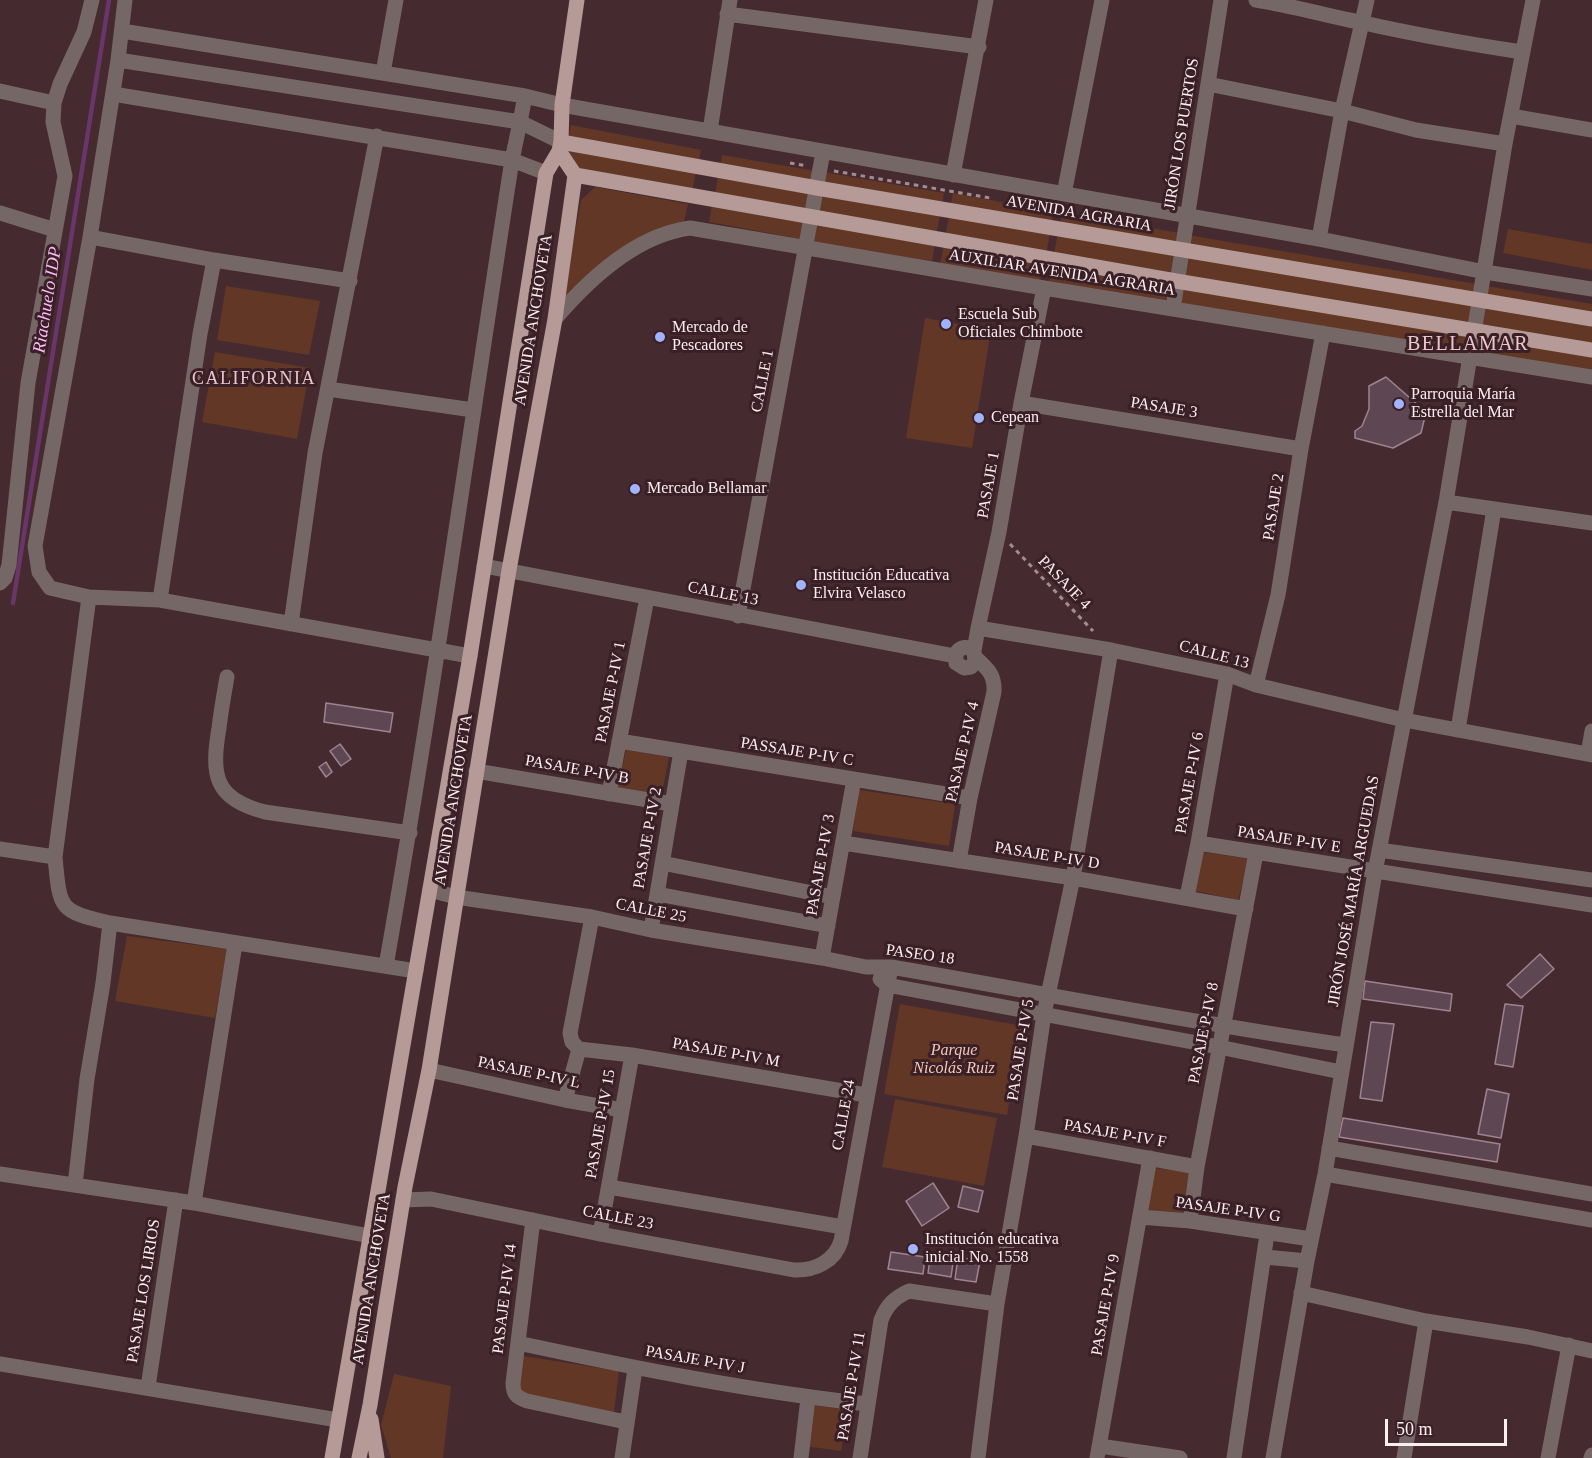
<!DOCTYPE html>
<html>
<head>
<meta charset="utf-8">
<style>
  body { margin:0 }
  #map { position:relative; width:1592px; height:1458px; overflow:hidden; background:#452a30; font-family:"Times New Roman",serif }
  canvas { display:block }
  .scale { position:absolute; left:1385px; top:1419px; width:122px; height:27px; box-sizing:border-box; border:3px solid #fdeef1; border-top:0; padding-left:8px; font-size:18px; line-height:21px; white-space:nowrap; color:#fdeef1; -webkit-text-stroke:4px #3a2026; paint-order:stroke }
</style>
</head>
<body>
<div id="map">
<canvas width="1592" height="1458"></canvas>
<div class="scale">50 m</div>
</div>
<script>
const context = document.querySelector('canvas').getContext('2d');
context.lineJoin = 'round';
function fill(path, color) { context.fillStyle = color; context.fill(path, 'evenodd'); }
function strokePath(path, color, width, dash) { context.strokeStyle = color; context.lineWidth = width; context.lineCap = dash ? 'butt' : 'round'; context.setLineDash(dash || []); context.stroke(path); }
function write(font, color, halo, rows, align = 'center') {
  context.font = font + ' "Times New Roman",serif'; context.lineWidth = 6; context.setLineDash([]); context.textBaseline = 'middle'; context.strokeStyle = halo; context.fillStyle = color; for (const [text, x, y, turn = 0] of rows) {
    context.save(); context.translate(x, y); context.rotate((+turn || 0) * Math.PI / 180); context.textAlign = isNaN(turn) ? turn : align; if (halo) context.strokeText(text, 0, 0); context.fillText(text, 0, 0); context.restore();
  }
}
fill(new Path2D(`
  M 571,125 L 701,150 L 698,166 L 568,141 Z
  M 566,148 L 696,172 L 692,192 L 578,172 Z
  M 722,155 L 816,171 L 814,184 L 720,168 Z
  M 823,172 L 944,193 L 942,206 L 821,186 Z
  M 718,176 L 809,193 L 805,210 L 715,194 Z
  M 595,187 L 688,204 L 684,222 L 567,299 L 563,297 L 581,200 Z
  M 953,193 L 1053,212 L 1051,226 L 950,208 Z
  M 821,194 L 940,215 L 936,235 L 817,214 Z
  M 712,205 L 804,223 L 801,239 L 709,222 Z
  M 950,213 L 1050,233 L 1046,255 L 945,236 Z
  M 1062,214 L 1181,233 L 1179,248 L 1060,228 Z
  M 817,225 L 935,244 L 932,261 L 814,243 Z
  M 1508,229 L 1592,244 L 1592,270 L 1503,253 Z
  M 1058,233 L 1178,253 L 1174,278 L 1053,258 Z
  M 1188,235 L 1476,284 L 1474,297 L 1185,248 Z
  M 944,245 L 1043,262 L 1040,281 L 940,264 Z
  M 1185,254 L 1475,304 L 1471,328 L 1180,278 Z
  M 1053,262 L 1173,283 L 1169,304 L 1049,281 Z
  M 1179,284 L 1468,333 L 1464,353 L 1175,304 Z
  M 226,286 L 320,301 L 309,355 L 217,340 Z
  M 1487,286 L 1592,304 L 1592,316 L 1485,299 Z
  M 1483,303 L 1592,321 L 1592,347 L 1479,329 Z
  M 925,318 L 991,330 L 972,448 L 906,438 Z
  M 1478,335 L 1592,354 L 1592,374 L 1474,356 Z
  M 215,352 L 310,368 L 297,439 L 202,422 Z
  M 626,750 L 669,757 L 661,798 L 617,790 Z
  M 859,790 L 955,804 L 949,846 L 853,831 Z
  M 1203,852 L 1249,859 L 1238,900 L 1195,891 Z
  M 127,936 L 227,949 L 215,1018 L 115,1001 Z
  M 900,1004 L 1023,1026 L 1007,1115 L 884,1094 Z
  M 895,1099 L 997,1118 L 984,1186 L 882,1167 Z
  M 1153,1168 L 1191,1172 L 1182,1215 L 1146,1210 Z
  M 523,1356 L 619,1371 L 614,1412 L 518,1396 Z
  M 394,1374 L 451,1386 L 443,1458 L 391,1458 L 381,1425 Z
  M 812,1405 L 848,1410 L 841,1451 L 805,1446 Z`), '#623725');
strokePath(new Path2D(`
  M 13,603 L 109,0`), '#6a3568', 4.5);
const building = new Path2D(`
  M 1386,377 L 1426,412 L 1421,433 L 1393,448 L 1355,438 L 1355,431 L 1362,426 L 1369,409 L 1369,386 Z
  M 326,703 L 393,713 L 390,732 L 324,722 Z
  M 340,744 L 351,759 L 341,766 L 330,751 Z
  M 326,762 L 332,772 L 326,777 L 319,767 Z
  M 1540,954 L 1554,969 L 1521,998 L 1507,985 Z
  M 1365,981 L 1452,994 L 1450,1011 L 1363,999 Z
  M 1505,1004 L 1523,1006 L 1513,1067 L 1495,1064 Z
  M 1371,1022 L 1394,1024 L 1382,1101 L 1360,1098 Z
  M 1487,1089 L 1509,1094 L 1501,1138 L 1478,1134 Z
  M 1343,1118 L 1500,1144 L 1497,1162 L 1339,1137 Z
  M 933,1183 L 949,1208 L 922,1226 L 906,1201 Z
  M 963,1186 L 983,1191 L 978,1212 L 958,1207 Z
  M 891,1252 L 925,1257 L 923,1274 L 888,1269 Z
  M 931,1252 L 954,1256 L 951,1277 L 928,1273 Z
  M 958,1257 L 980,1261 L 976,1282 L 955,1279 Z`);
fill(building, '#5f4653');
strokePath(building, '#a08391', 1.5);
strokePath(new Path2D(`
  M 790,163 L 807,166
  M 834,171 L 990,198
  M 1010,544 L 1093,631`), '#a28d91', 3, [4.5, 4.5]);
strokePath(new Path2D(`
  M 125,0 L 118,60 L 90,237 L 35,546 L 39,572 L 50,588 L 89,597 L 160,600 L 470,656
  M 1256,0 C 1293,6 1328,16 1364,23 C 1417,35 1469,44 1522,52
  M 727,14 L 979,47
  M 122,31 L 525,96 L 562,105 L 1319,239 L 1485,272 L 1592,289
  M 118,60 L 520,122 L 512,160 C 470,429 433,698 386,966
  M 383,73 L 396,0
  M 1208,84 L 1342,111 L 1416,130 L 1505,144
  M 0,91 L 54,103
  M 113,94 L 512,160 L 546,173
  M 525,96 L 520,122 L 561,142
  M 1511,116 L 1592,130
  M 710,131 L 730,0
  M 953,175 L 986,0
  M 1064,194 L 1102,0
  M 0,213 L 55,230
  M 90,237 L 214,260 L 350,281
  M 1319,239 L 1342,111 L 1367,0
  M 1173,309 L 1221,0
  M 555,319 C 589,279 636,235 690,228 L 1044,288 L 1592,377
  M 328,389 L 473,410
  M 1021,403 L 1301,449
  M 1446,502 L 1592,523
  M 484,566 L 955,656
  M 0,583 L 5,578 L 9,565 L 28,383 L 65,176 L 53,122 L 54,103 L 60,84 L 84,32 L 92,0
  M 89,597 L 55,857 C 60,909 58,911 110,923 L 416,971
  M 160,600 L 200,334 L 214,260
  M 738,616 L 823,152
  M 291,624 L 315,453 L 377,136
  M 978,628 L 1111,650 L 1227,674 L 1256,685 L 1404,720 L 1592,755
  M 974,651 C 968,646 961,646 956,653 L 956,663 L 964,668 L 971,667 L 975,661 L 974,651 L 978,628 L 999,532 L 1021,403 L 1044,288
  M 227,677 C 224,694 221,711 219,728 C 211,775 214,799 265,812 L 410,833
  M 1256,685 L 1278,595 L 1301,449 L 1323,333
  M 1458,730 L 1494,509
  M 619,741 L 970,798
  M 1588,754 L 1592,731
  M 476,771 L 672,804
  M 609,794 L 647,598
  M 843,843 L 1073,878 L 1246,909
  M 1198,843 L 1592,905
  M 0,849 L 55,857
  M 1379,850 L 1592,880
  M 959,861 L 970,798 L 994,692 C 995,675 988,669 976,658
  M 662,863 L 833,897
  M 430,890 L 456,897 L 592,917 L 651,930 L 822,958 L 866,967 L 891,967 C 1043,993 1193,1023 1346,1045
  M 657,894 L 828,926
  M 1187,897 L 1198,843 L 1227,674
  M 651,930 L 681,751
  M 822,958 L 854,779
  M 880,979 L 887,985 L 1219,1047 L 1341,1072
  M 579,1049 L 632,1055 L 866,1095
  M 429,1070 L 565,1100 L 622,1110
  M 565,1100 L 579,1049 L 572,1042 L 570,1033 L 592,917
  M 1026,1136 L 1197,1167
  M 1329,1148 L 1592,1194
  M 0,1174 L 194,1203 L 370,1236
  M 1325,1174 L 1592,1220
  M 75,1185 L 87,1079 L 103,983 L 110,923
  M 609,1187 L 843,1227
  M 403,1200 L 431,1199 L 600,1234 L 794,1270 C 815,1271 835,1261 841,1241 L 891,967
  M 194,1203 L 235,944
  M 1140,1217 L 1190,1221 L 1311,1239
  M 533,1220 L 513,1383 C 513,1394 516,1397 527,1401 L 626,1422
  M 1190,1221 L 1197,1167 L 1256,853
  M 600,1234 L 632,1055
  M 1265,1257 L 1307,1261
  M 1301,1293 L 1426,1321 L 1528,1337 L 1592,1351
  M 518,1343 C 634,1368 749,1391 867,1404
  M 0,1364 L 338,1420
  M 148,1387 L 176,1200
  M 1100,1446 L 1180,1458
  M 622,1458 L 635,1369
  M 801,1458 L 808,1398
  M 860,1458 L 881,1320 C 887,1305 894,1298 909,1291 L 997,1304
  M 978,1458 L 997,1304 L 1026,1136 L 1044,1014 L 1073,878 L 1111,650
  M 1097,1458 L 1150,1158
  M 1234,1458 L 1267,1234
  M 1273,1458 L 1307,1261 L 1325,1174 L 1375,872 L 1446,502 L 1505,144 L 1533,0
  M 1404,1458 L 1426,1321
  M 1548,1458 L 1569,1345
  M 1591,1458 L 1592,1455`), '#756766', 15);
strokePath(new Path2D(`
  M 561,142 L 817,188 L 1592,319
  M 575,175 L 1176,281 L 1592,350
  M 371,1419 L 377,1458
  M 332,1458 L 470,656 L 546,173 L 559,151 L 561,142 L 562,105 L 577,0
  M 359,1458 L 370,1405 L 405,1187 L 429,1070 L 509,570 L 555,319 L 575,175 L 559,151`), '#b69a97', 15);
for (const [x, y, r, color] of [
  [946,324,6,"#a1b3fd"],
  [660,337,6,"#a1b3fd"],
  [1399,404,6,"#a1b3fd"],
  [979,418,6,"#a1b3fd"],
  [635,489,6,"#a1b3fd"],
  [801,585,6,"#a1b3fd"],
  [913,1249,6,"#a1b3fd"]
]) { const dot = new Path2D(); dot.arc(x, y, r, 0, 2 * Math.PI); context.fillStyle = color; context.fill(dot); strokePath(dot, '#3a2026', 2); }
write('16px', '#fdeef1', '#3a2026', [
  ["JIRÓN LOS PUERTOS",1182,134,-81],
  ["AVENIDA AGRARIA",1079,214,10],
  ["AUXILIAR AVENIDA AGRARIA",1062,273,9],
  ["AVENIDA ANCHOVETA",534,320,-81],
  ["CALLE 1",763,381,-79],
  ["PASAJE 3",1164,408,9],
  ["PASAJE 1",989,485,-80],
  ["PASAJE 2",1274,507,-81],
  ["PASAJE 4",1064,583,46],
  ["CALLE 13",723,594,11],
  ["CALLE 13",1214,655,15],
  ["PASAJE P-IV 1",611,692,-79],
  ["PASSAJE P-IV C",797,752,9],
  ["PASAJE P-IV 4",963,752,-77],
  ["PASAJE P-IV B",577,770,10],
  ["PASAJE P-IV 6",1190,783,-80],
  ["AVENIDA ANCHOVETA",454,800,-81],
  ["PASAJE P-IV 2",648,838,-80],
  ["PASAJE P-IV E",1289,840,9],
  ["PASAJE P-IV D",1047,856,9],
  ["PASAJE P-IV 3",821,865,-80],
  ["JIRÓN JOSÉ MARÍA ARGUEDAS",1354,891,-80],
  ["CALLE 25",651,911,11],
  ["PASEO 18",920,955,8],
  ["PASAJE P-IV 8",1204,1033,-79],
  ["PASAJE P-IV 5",1021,1050,-81],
  ["PASAJE P-IV M",726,1053,10],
  ["PASAJE P-IV L",529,1073,12],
  ["CALLE 24",844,1115,-80],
  ["PASAJE P-IV 15",601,1124,-80],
  ["PASAJE P-IV F",1115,1134,10],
  ["PASAJE P-IV G",1228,1210,8],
  ["CALLE 23",618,1218,11],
  ["AVENIDA ANCHOVETA",372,1279,-81],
  ["PASAJE LOS LIRIOS",144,1291,-81],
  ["PASAJE P-IV 14",505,1299,-83],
  ["PASAJE P-IV 9",1106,1305,-80],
  ["PASAJE P-IV J",695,1360,10],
  ["PASAJE P-IV 11",852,1386,-81]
]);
write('16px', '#fdeef1', '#3a2026', [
  ["Escuela Sub",958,315],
  ["Oficiales Chimbote",958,333],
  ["Mercado de",672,328],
  ["Pescadores",672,346],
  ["Parroquia María",1411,395],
  ["Estrella del Mar",1411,413],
  ["Cepean",991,418],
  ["Mercado Bellamar",647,489],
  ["Institución Educativa",813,576],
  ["Elvira Velasco",813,594],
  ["Institución educativa",925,1240],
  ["inicial No. 1558",925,1258]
], 'left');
write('italic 16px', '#f2c8b7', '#3a2026', [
  ["Parque",954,1051],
  ["Nicolás Ruiz",954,1069]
]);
write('italic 18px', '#fabaf6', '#3a2026', [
  ["Riachuelo IDP",48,300,-81]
]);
context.letterSpacing = '1.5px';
write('18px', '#e9c6cc', '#3a2026', [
  ["CALIFORNIA",254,379]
]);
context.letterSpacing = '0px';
context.letterSpacing = '1.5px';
write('20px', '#e9c6cc', '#3a2026', [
  ["BELLAMAR",1468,345]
]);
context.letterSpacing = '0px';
</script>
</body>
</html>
